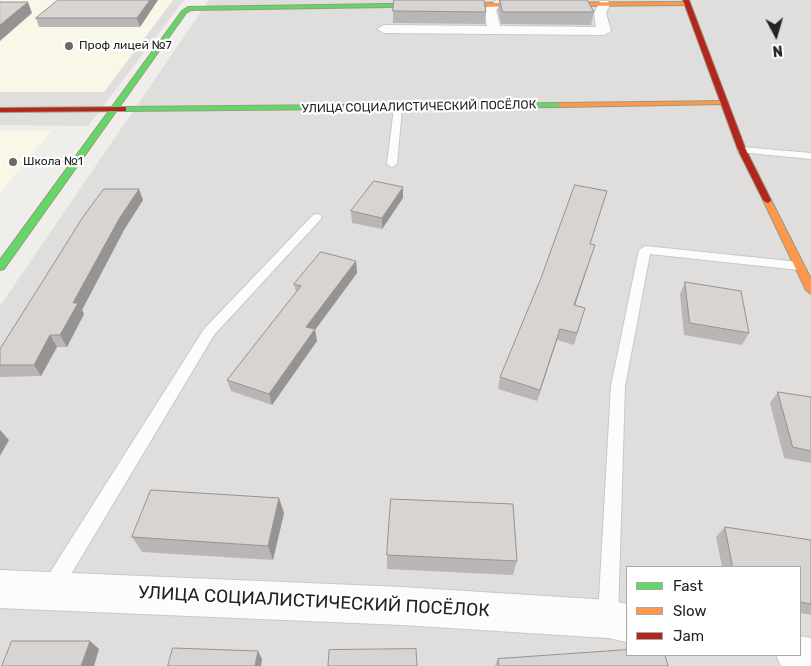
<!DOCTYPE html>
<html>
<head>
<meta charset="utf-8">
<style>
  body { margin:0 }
  #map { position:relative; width:811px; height:666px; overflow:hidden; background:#f0eeeb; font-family:Rubik,sans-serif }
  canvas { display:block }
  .legend { position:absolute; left:626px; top:566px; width:175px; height:90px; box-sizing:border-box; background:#fff; border:1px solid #a7a7a7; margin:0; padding:6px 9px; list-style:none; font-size:15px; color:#222 }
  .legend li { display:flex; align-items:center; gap:10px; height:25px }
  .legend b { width:25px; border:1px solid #a7a7a7 }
  .north { position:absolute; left:751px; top:10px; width:50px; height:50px; -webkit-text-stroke:4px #fff; paint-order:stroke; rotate:174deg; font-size:14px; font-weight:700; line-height:20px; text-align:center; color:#222 }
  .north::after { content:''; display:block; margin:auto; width:18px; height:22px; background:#222; clip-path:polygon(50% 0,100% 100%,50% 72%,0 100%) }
</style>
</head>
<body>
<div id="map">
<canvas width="811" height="666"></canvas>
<ul class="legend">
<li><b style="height:6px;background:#63d668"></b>Fast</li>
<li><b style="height:6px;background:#ff974d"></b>Slow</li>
<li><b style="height:6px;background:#b3261e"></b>Jam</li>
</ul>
<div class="north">N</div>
</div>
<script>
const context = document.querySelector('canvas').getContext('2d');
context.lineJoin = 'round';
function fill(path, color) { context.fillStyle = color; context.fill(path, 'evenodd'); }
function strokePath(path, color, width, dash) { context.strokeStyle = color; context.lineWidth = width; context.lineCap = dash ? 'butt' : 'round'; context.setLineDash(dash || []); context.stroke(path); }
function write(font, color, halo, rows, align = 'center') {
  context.font = font + ' Rubik,sans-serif'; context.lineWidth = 4.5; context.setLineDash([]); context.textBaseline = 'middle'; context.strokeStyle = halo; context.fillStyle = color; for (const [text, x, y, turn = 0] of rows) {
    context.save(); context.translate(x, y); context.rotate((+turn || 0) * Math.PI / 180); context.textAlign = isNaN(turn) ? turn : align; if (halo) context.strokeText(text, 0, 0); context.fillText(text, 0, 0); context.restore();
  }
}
fill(new Path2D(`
  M 0,0 L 184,0 L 88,126 L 0,125 Z
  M 209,0 L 811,0 L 811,666 L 0,666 L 0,306 ZM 627,567 L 800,567 L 800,655 L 627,655 Z`), '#dfdedc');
fill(new Path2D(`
  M 0,0 L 173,0 L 104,92 L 0,92 Z
  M 0,131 L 51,131 L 0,193 Z`), '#f8f7e8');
const lane = new Path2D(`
  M 398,105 L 402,108 L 397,164 L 392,167 L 387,164 L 394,108 Z
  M 742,147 L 811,153 L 811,159 L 739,152 L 737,150 Z
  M 317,214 L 321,215 L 321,219 L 214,335 L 58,596 L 51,599 L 44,596 L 41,589 L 44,582 L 204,329 L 313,215 Z
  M 645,246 L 799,262 L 805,266 L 799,270 L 650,254 L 625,386 L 618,617 L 615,624 L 608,627 L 601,624 L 598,617 L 611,386 L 639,250 Z`);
const street = new Path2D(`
  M 497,0 L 503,4 L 496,10 L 500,26 L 596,27 L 594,13 L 600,1 L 608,1 L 610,4 L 606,13 L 611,31 L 604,35 L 384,33 L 377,29 L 384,25 L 487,26 L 484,9 Z
  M 0,570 L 402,587 L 608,600 L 627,604 L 627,642 L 608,638 L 402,625 L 0,608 Z
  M 800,636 L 811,638 L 811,666 L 781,666 L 776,655 L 800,655 Z`);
const fast = new Path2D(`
  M 454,3 L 456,6 L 191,10 L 186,13 L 4,269 L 0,270 L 0,260 L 182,11 L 188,7 Z
  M 561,103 L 564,103 L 564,107 L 123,111 L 119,109 L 123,107 Z`);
const slow = new Path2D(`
  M 687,2 L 689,5 L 454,7 L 451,5 L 454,3 Z
  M 724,101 L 728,103 L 726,104 L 561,107 L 557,105 L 561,103 Z
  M 767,197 L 771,200 L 811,279 L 811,294 L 806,290 L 763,200 Z`);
const jam = new Path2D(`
  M 683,0 L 689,0 L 746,150 L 771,200 L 770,202 L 767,203 L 763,200 L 738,150 Z
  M 126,107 L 126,111 L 123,111 L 0,112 L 0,108 Z`);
strokePath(lane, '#c9c8c7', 2);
strokePath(street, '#c9c8c7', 2);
strokePath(fast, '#999a82', 2);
strokePath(slow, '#999a82', 2);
strokePath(jam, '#999a82', 2);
fill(lane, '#fdfcfc');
fill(street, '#fdfcfc');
fill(fast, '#63d668');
fill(slow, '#ff974d');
fill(jam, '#b3261e');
fill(new Path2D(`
  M 158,0 L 140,27 L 39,27 L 36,18 Z
  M 499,0 L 587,0 L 594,12 L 591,25 L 501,24 L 498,11 Z
  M 393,11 L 486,12 L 485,24 L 393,23 Z
  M 607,191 L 590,244 L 595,245 L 575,305 L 585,308 L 574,345 L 557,340 L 537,401 L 498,389 L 500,377 Z
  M 403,198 L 382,229 L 352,223 L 351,211 Z
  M 143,200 L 124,230 L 82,310 L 84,314 L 67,347 L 57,347 L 41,376 L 0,377 L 0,349 Z
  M 356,261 L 357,273 L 315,330 L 317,341 L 272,405 L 231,391 L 227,380 L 296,292 L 294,284 Z
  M 685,282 L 749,333 L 742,345 L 684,335 L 680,294 Z
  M 778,392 L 811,397 L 811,463 L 784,458 L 770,403 Z
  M 284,513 L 273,560 L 142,552 L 132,537 Z
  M 725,527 L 811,540 L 811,615 L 800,613 L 800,567 L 722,567 L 716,537 Z
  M 387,555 L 517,561 L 513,575 L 387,569 Z
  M 498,659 L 668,666 L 495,666 Z`), '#b9b6b5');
fill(new Path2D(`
  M 150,0 L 158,0 L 140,27 L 137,18 Z
  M 28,2 L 32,13 L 0,41 L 0,25 Z
  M 403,187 L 403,198 L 382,229 L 382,218 Z
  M 139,189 L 143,200 L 124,230 L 82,310 L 84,314 L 67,347 L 60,335 L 73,303 L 119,219 Z
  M 595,245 L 571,317 L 574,305 Z
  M 356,261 L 357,273 L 315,330 L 317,341 L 272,405 L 269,394 L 306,327 Z
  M 560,329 L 557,340 L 537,401 L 540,390 Z
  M 50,335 L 57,347 L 41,376 L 34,365 Z
  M 0,430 L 9,440 L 0,456 Z
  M 279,498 L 284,513 L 273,560 L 268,546 Z
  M 90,641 L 99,649 L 94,666 L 81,666 Z
  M 258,651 L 262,659 L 261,666 L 255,666 Z`), '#969493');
const building = new Path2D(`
  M 58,0 L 150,0 L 137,18 L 36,18 Z
  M 394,0 L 484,0 L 486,12 L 393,11 Z
  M 500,0 L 587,0 L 594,12 L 503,12 Z
  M 0,2 L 28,2 L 0,25 Z
  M 374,181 L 403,187 L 382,218 L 351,211 Z
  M 575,185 L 607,191 L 590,244 L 595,245 L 574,305 L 585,308 L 577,333 L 560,329 L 540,390 L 500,377 L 541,278 Z
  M 104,189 L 139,189 L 119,219 L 73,303 L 78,303 L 60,335 L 50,335 L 34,365 L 0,365 L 0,349 L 83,217 Z
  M 321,252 L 356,261 L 306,327 L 315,329 L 269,394 L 227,380 L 301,286 L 294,284 Z
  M 685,282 L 741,291 L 749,333 L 690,323 Z
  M 778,392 L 811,397 L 811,451 L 793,447 Z
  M 151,490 L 279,498 L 268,546 L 132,537 Z
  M 391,499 L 513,504 L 517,561 L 387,555 Z
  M 725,527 L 811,540 L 811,604 L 800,602 L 800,567 L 733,567 Z
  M 12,641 L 90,641 L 81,666 L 2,666 Z
  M 173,648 L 258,651 L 255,666 L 168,666 Z
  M 416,649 L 417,666 L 328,666 L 329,650 Z
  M 627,650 L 627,655 L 665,655 L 668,666 L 499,666 L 498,659 Z`);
fill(building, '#d7d4d2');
strokePath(building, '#969493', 1);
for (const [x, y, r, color] of [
  [69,46,5,"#6a6968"],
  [13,162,5,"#6a6968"]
]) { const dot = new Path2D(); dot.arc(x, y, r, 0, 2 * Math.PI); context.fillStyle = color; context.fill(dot); strokePath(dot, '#fff', 2); }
write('12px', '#222', '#fff', [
  ["Проф лицей №7",79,46],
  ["Школа №1",23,162]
], 'left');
write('12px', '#222', '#fff', [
  ["УЛИЦА СОЦИАЛИСТИЧЕСКИЙ ПОСЁЛОК",419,107,-1]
]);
write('18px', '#222', '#fff', [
  ["УЛИЦА СОЦИАЛИСТИЧЕСКИЙ ПОСЁЛОК",314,602,3]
]);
</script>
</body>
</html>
